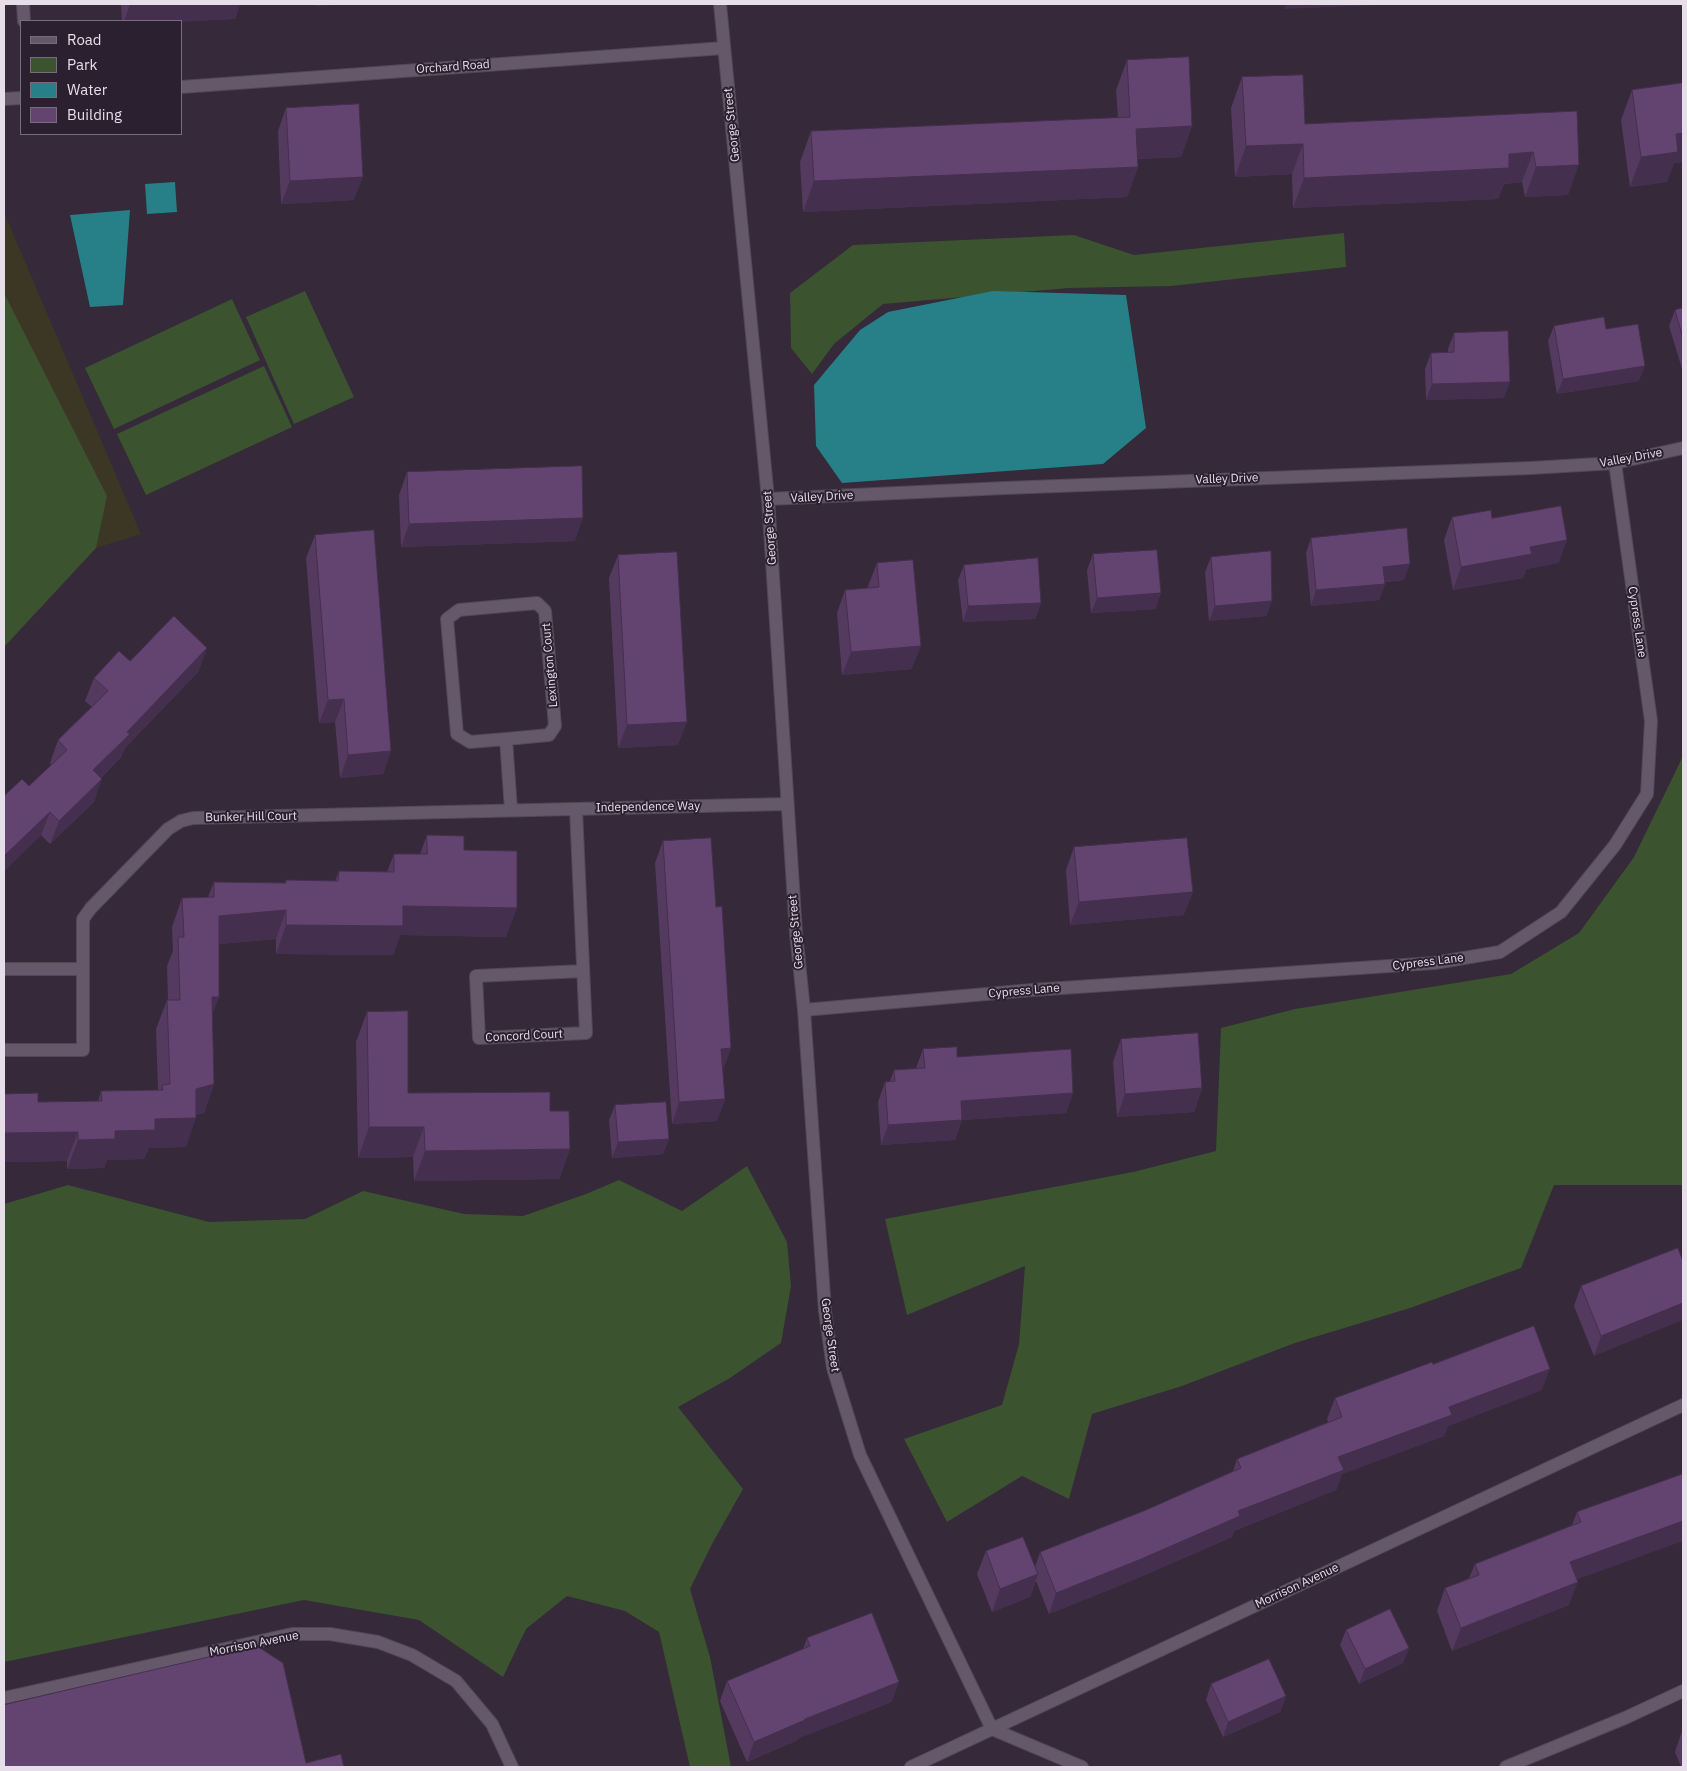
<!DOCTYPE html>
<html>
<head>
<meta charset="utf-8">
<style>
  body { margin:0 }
  #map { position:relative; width:1687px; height:1771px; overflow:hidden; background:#35293a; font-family:"IBM Plex Sans",sans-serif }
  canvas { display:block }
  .frame { position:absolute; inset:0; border:5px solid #e6dee9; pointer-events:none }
  .legend { position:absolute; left:20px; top:20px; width:162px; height:115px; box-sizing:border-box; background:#2b2030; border:1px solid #766c7a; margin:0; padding:6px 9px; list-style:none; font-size:15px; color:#e6dee9 }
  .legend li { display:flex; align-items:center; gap:10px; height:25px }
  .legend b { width:25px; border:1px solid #766c7a }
</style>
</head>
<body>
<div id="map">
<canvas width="1687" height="1771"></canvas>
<div class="frame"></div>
<ul class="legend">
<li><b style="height:6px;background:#65586b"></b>Road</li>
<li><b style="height:14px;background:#3b532f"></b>Park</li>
<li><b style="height:14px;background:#277f88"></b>Water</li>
<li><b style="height:14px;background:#634370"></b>Building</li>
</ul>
</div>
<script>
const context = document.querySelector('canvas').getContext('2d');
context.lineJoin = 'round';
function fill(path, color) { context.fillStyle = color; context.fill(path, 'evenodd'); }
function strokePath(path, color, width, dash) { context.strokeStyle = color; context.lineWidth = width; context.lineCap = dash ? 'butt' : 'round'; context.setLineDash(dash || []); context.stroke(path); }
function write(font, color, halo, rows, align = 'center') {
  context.font = font + ' "IBM Plex Sans",sans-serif'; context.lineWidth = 4; context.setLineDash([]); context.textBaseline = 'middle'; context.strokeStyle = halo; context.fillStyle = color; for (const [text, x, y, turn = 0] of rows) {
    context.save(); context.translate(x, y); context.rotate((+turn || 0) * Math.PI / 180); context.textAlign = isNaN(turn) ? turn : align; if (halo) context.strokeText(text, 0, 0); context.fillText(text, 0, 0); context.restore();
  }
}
fill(new Path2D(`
  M 4,212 L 141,534 L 96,548 L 4,647 Z`), '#3c3624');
fill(new Path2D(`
  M 1344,233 L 1346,267 L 1171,286 L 1069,288 L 883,304 L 834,344 L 812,374 L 791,348 L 790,293 L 853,245 L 1074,235 L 1134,255 Z
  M 305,291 L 354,397 L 294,424 L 246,317 Z
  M 4,293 L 107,496 L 96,548 L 4,647 Z
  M 232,299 L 260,360 L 114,429 L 85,368 Z
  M 264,366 L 292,427 L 146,495 L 117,434 Z
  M 1683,756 L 1683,1185 L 1554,1185 L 1521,1268 L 1410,1308 L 1295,1343 L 1182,1386 L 1092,1414 L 1069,1499 L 1022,1476 L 947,1522 L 904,1439 L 1002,1405 L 1019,1344 L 1025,1266 L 907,1315 L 885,1219 L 1133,1172 L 1216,1151 L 1221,1028 L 1295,1009 L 1511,974 L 1579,933 L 1634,857 Z
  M 747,1166 L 787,1242 L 791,1286 L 781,1343 L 730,1378 L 678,1407 L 743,1489 L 712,1544 L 690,1589 L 710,1657 L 731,1767 L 690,1767 L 659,1632 L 625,1611 L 567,1596 L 526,1629 L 503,1677 L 419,1620 L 304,1600 L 4,1662 L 4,1204 L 68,1185 L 209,1222 L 305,1219 L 363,1191 L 464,1214 L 523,1216 L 586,1194 L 619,1180 L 682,1211 Z`), '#3b532f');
fill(new Path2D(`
  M 175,182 L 177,212 L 147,214 L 145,184 Z
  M 130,210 L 123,305 L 90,307 L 70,215 Z
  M 993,291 L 1126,295 L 1146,428 L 1103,464 L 842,483 L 816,446 L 814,385 L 860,330 L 888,312 Z`), '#277f88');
const minor = new Path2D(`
  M 23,4 L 24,21
  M 720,4 L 768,499 L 796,933 L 804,1010 L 825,1311 L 833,1368 L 860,1455 L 992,1729 L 1082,1767
  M 181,87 L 724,48
  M 4,99 L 21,98
  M 768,499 L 1005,488 L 1531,468 L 1615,463 L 1683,448
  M 506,739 L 549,735 L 555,726 L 545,611 L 537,603 L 459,610 L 447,619 L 457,734 L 470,742 L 506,739 L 511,810
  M 576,809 L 586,1033 L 479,1038 L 476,976 L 583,971
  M 4,969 L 82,969
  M 804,1010 L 1032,990 L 1434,963 L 1500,952 L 1561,912 L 1615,845 L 1647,794 L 1651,721 L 1615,463
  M 4,1050 L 83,1050 L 83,919 L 91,908 L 168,829 L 181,821 L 193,818 L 786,804
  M 4,1698 L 292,1634 L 330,1634 L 378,1642 L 412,1655 L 456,1681 L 492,1724 L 512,1767
  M 911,1767 L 1683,1405
  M 1506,1767 L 1625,1718 L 1683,1691`);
strokePath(minor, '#514755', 14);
strokePath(minor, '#65586b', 12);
fill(new Path2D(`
  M 121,4 L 244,4 L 240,4 L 235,19 L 181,21 L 122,21 Z
  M 1127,60 L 1192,126 L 1181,157 L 1137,159 L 1138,167 L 1127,197 L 803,212 L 800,162 L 811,131 L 1118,118 L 1116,90 Z
  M 1242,77 L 1305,124 L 1577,111 L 1568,195 L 1525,197 L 1522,182 L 1504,184 L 1498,199 L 1293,208 L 1292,174 L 1235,177 L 1231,108 Z
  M 1683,83 L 1683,162 L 1674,163 L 1667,182 L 1630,187 L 1621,120 L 1632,90 Z
  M 286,108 L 354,200 L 281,204 L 278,131 Z
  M 1683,308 L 1683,372 L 1669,326 L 1675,310 Z
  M 1554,326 L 1606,329 L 1639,381 L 1557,394 L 1548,341 Z
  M 1454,333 L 1504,398 L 1426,400 L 1425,369 L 1431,353 L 1448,353 L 1448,349 Z
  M 407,472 L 575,541 L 401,547 L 399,495 Z
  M 1452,517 L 1492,518 L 1559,563 L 1526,569 L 1523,578 L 1453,590 L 1444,540 Z
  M 315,535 L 391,751 L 383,774 L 340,778 L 335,722 L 319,723 L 306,558 Z
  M 1311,538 L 1404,580 L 1385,582 L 1385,584 L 1379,600 L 1311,606 L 1306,553 Z
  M 1093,554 L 1156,609 L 1091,613 L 1087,570 Z
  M 618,555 L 678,745 L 618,748 L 609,578 Z
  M 1211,557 L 1272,601 L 1266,616 L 1209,621 L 1205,572 Z
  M 877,563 L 912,669 L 842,675 L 837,613 L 845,590 L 868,588 L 868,586 Z
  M 964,565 L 1041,603 L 1035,619 L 963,622 L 958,580 Z
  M 130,661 L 199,671 L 125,748 L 121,757 L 101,778 L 94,802 L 50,844 L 41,835 L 4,871 L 4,796 L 29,786 L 51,765 L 50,763 L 58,740 L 92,707 L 85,701 L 94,678 Z
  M 427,835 L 464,850 L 506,937 L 400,935 L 393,955 L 276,954 L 276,939 L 219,944 L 219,997 L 212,1014 L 214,1084 L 204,1113 L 196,1115 L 186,1147 L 149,1148 L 144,1159 L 107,1160 L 104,1168 L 67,1169 L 67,1161 L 4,1162 L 4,1094 L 38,1102 L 98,1101 L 101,1091 L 158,1090 L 156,1029 L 167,1000 L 168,1000 L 167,966 L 173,951 L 172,927 L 182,898 L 208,897 L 214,882 L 285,883 L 286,880 L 335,881 L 339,871 L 387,872 L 394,854 L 420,854 Z
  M 663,841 L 716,907 L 731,1048 L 723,1069 L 725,1099 L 717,1121 L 672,1124 L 655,863 Z
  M 1074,847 L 1184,915 L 1070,925 L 1066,870 Z
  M 367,1012 L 408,1093 L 550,1111 L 570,1149 L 559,1179 L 414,1181 L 413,1157 L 358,1158 L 356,1042 Z
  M 1121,1039 L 1202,1088 L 1194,1112 L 1117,1117 L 1113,1062 Z
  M 923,1049 L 957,1057 L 1073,1093 L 1066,1113 L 962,1120 L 955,1140 L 881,1145 L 878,1102 L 885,1082 L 890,1081 L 894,1070 L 916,1068 Z
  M 615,1105 L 669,1139 L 663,1154 L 612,1158 L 609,1120 Z
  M 1682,1259 L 1594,1356 L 1574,1306 L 1581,1286 Z
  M 1433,1364 L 1542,1390 L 1448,1426 L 1444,1436 L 1342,1474 L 1336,1490 L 1234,1531 L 1232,1537 L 1131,1581 L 1049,1614 L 1036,1581 L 1030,1597 L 992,1612 L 977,1574 L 986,1551 L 1035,1567 L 1040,1552 L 1146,1510 L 1233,1471 L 1237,1459 L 1328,1422 L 1327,1419 L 1335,1398 Z
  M 1683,1474 L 1577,1580 L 1569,1605 L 1452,1651 L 1437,1611 L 1445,1588 L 1469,1578 L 1475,1564 L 1572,1525 L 1577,1512 Z
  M 1346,1630 L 1409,1648 L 1403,1663 L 1359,1684 L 1340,1645 Z
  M 807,1638 L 892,1702 L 799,1738 L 798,1740 L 747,1762 L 720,1701 L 727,1681 L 803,1649 Z
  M 1211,1684 L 1286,1696 L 1280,1712 L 1223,1737 L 1206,1700 Z
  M 1683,1728 L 1683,1767 L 1681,1767 L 1675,1752 Z`), '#553a60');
fill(new Path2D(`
  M 130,4 L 244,4 L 240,4 L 235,19 L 181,22 L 124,21 Z
  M 316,4 L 356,4 L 315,6 Z
  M 1286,4 L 1402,4 L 1284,9 Z
  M 1192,126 L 1181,157 L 1125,159 L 1136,129 Z
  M 1683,133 L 1683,162 L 1674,163 L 1667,182 L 1630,187 L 1641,157 L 1676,134 Z
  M 1303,144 L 1292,174 L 1235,177 L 1246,146 Z
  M 1533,152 L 1522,182 L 1504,184 L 1498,199 L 1293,208 L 1304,178 Z
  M 1579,165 L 1568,195 L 1525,197 L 1536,167 Z
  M 1138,167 L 1127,197 L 803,212 L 814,181 Z
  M 363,177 L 354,200 L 281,204 L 290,181 Z
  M 1645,366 L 1639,381 L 1557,394 L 1563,379 Z
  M 1510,382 L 1504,398 L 1426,400 L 1432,384 Z
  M 583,518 L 575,541 L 401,547 L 409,524 Z
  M 1567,540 L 1559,563 L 1526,569 L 1523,578 L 1453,590 L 1461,567 L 1530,547 Z
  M 1410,564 L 1404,580 L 1377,582 L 1383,567 Z
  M 1385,584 L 1379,600 L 1311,606 L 1316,590 Z
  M 1161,593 L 1156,609 L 1091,613 L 1097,598 Z
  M 1272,601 L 1266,616 L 1209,621 L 1215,606 Z
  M 1041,603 L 1035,619 L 963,622 L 968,606 Z
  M 921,646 L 912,669 L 842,675 L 851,652 Z
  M 207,648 L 199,671 L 125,748 L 121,757 L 85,793 L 93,770 L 127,732 Z
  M 344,699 L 335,722 L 319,723 L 328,700 Z
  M 687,722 L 678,745 L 618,748 L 627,725 Z
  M 391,751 L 383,774 L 340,778 L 348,755 Z
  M 102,779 L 94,802 L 50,844 L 59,821 Z
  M 50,812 L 41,835 L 4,871 L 4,856 Z
  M 1193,892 L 1184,915 L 1070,925 L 1079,902 Z
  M 403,906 L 517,908 L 506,937 L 400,935 L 393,955 L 276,954 L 286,925 Z
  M 286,910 L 276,939 L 208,945 L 219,916 Z
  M 212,997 L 219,997 L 208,1026 Z
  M 731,1048 L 723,1070 L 721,1049 Z
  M 214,1084 L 204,1113 L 185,1118 L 196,1089 Z
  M 1202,1088 L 1194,1112 L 1117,1117 L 1125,1094 Z
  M 1073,1093 L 1066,1113 L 962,1120 L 955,1140 L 881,1145 L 888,1125 L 961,1101 Z
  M 725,1099 L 717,1121 L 672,1124 L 679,1102 Z
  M 196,1118 L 186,1147 L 149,1148 L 144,1159 L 107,1160 L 104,1168 L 67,1169 L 78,1140 L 155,1119 Z
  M 369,1127 L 424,1127 L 413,1157 L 358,1158 Z
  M 78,1132 L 67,1161 L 4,1162 L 4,1133 Z
  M 669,1139 L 663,1154 L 612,1158 L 618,1142 Z
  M 570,1149 L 559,1179 L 414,1181 L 425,1151 Z
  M 1683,1303 L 1683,1320 L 1594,1356 L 1601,1336 Z
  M 1550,1369 L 1542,1390 L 1448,1426 L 1444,1436 L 1342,1474 L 1336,1490 L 1234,1531 L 1232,1537 L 1131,1581 L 1049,1614 L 1056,1593 L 1238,1511 L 1338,1457 L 1449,1407 Z
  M 1683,1521 L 1683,1541 L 1562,1585 L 1570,1562 Z
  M 1038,1574 L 1030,1597 L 992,1612 L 1000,1589 Z
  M 1578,1582 L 1569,1605 L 1452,1651 L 1461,1628 Z
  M 1409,1648 L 1403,1663 L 1359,1684 L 1365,1669 Z
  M 899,1682 L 892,1702 L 799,1738 L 798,1740 L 747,1762 L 754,1742 L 805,1719 Z
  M 1286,1696 L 1280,1712 L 1223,1737 L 1228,1722 Z`), '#452f4e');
const building = new Path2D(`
  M 1189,57 L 1192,126 L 1136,129 L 1138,167 L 814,181 L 811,131 L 1130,117 L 1127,60 Z
  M 1303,75 L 1305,124 L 1577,111 L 1579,165 L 1536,167 L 1533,152 L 1509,154 L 1509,168 L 1304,178 L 1303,144 L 1246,146 L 1242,77 Z
  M 1683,83 L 1683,133 L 1676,134 L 1678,152 L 1641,157 L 1632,90 Z
  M 359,104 L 363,177 L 290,181 L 286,108 Z
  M 1683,308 L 1683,338 L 1675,310 Z
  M 1604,317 L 1606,329 L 1638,324 L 1645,366 L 1563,379 L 1554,326 Z
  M 1508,331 L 1510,382 L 1432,384 L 1431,353 L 1454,352 L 1454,333 Z
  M 582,466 L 583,518 L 409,524 L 407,472 Z
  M 1561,506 L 1567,540 L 1530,547 L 1532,554 L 1461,567 L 1452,517 L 1491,510 L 1492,518 Z
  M 1407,528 L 1410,564 L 1383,567 L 1385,584 L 1316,590 L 1311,538 Z
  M 374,530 L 391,751 L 348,755 L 344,699 L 328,700 L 315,535 Z
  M 1157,550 L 1161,593 L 1097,598 L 1093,554 Z
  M 1271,551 L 1272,601 L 1215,606 L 1211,557 Z
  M 677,552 L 687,722 L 627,725 L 618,555 Z
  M 1038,558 L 1041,603 L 968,606 L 964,565 Z
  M 913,560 L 921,646 L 851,652 L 845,590 L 879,587 L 877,563 Z
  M 174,616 L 207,648 L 127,732 L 130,734 L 93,770 L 102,779 L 59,821 L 50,812 L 4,856 L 4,796 L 22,779 L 29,786 L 67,750 L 58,740 L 108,691 L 94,678 L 119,651 L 130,661 Z
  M 427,835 L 464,836 L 464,850 L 517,851 L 517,908 L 403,906 L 403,926 L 286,925 L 286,910 L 219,916 L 219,997 L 212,997 L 214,1084 L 196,1089 L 196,1118 L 155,1119 L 155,1130 L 115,1131 L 115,1139 L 78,1140 L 78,1132 L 4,1133 L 4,1094 L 38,1093 L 38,1102 L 102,1101 L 101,1091 L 163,1090 L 162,1085 L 170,1084 L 167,1000 L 180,1000 L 178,937 L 184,937 L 182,898 L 214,897 L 214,882 L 286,883 L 286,880 L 338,881 L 339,871 L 394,872 L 394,854 L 427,854 Z
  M 711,838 L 716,907 L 722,906 L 731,1048 L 721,1049 L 725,1099 L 679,1102 L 663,841 Z
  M 1187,838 L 1193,892 L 1079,902 L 1074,847 Z
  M 408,1011 L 408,1093 L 550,1092 L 550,1111 L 569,1111 L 570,1149 L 425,1151 L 424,1127 L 369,1127 L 367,1012 Z
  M 1198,1033 L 1202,1088 L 1125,1094 L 1121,1039 Z
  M 957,1047 L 957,1057 L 1071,1049 L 1073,1093 L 961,1101 L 962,1120 L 888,1125 L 885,1082 L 895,1081 L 894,1070 L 925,1068 L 923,1049 Z
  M 666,1102 L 669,1139 L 618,1142 L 615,1105 Z
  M 1678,1248 L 1682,1259 L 1683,1259 L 1683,1303 L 1601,1336 L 1581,1286 Z
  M 1534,1326 L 1550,1369 L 1449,1407 L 1452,1415 L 1338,1457 L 1344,1470 L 1238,1511 L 1240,1516 L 1139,1560 L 1056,1593 L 1040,1552 L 1146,1510 L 1241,1468 L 1237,1459 L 1342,1417 L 1335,1398 L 1432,1362 L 1433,1364 Z
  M 1683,1474 L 1683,1521 L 1570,1562 L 1578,1582 L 1461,1628 L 1445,1588 L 1479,1575 L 1475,1564 L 1581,1522 L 1577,1512 Z
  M 1023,1537 L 1038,1574 L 1000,1589 L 986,1551 Z
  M 1390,1609 L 1409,1648 L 1365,1669 L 1346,1630 Z
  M 872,1613 L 899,1682 L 805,1719 L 805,1720 L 754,1742 L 727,1681 L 810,1646 L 807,1638 Z
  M 257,1646 L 283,1663 L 306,1763 L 341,1754 L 344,1767 L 4,1767 L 4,1705 Z
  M 1269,1659 L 1286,1696 L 1228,1722 L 1211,1684 Z`);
fill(building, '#634370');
strokePath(building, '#452f4e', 1);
write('12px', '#e6dee9', '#2b2030', [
  ["Orchard Road",453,67,-4],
  ["George Street",732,125,-96],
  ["Valley Drive",1631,458,-10],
  ["Valley Drive",1227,479,-2],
  ["Valley Drive",822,497,-3],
  ["George Street",770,528,-94],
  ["Cypress Lane",1637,622,82],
  ["Lexington Court",550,665,-95],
  ["Independence Way",648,807,-1],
  ["Bunker Hill Court",251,817,-1],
  ["George Street",796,932,-95],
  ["Cypress Lane",1428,962,-7],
  ["Cypress Lane",1024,991,-5],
  ["Concord Court",524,1036,-3],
  ["George Street",830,1335,82],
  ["Morrison Avenue",1297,1586,-25],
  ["Morrison Avenue",254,1644,-11]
]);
</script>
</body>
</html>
